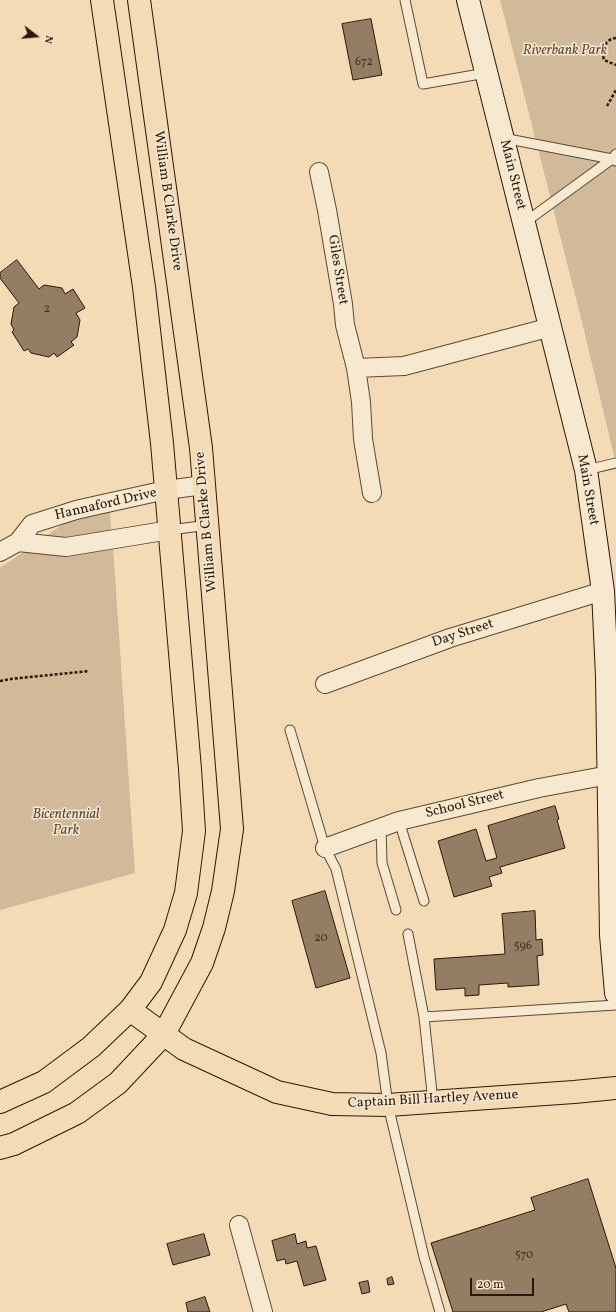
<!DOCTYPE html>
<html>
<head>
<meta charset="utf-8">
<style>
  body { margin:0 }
  #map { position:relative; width:616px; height:1312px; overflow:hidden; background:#f3dbb6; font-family:Vollkorn,serif }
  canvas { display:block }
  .north { position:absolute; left:16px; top:16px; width:40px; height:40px; -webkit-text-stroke:3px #f7e8d0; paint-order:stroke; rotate:106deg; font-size:11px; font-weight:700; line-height:16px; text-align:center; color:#2c180a }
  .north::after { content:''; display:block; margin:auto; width:14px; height:18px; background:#2c180a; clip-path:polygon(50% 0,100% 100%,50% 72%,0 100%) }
  .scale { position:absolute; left:470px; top:1278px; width:64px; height:18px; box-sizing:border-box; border:2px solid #2c180a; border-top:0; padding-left:5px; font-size:12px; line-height:14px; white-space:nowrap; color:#2c180a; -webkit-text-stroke:3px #f7e8d0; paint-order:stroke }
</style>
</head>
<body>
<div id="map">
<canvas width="616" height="1312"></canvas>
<div class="north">N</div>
<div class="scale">20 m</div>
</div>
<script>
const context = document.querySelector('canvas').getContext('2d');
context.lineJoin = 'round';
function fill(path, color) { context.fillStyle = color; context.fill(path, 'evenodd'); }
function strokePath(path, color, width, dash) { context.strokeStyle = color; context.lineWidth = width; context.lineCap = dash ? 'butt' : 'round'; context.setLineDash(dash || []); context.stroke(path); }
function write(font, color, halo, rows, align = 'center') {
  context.font = font + ' Vollkorn,serif'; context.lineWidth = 3; context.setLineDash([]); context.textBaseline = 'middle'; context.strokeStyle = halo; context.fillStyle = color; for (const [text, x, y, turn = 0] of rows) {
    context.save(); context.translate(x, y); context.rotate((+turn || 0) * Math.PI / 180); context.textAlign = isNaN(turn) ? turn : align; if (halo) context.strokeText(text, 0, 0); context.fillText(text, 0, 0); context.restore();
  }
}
fill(new Path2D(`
  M 500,0 L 616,0 L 616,464 L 581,318 Z
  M 108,493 L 114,560 L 135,873 L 0,910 L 0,568 Z`), '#d1ba99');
const building = new Path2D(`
  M 371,19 L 382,75 L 353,80 L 342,24 Z
  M 17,260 L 39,289 L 44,285 L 62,288 L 65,294 L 73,289 L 85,308 L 76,313 L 80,320 L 77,337 L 71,342 L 74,345 L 57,357 L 54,353 L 49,357 L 31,353 L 28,349 L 24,351 L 12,332 L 14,330 L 11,324 L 14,307 L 19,303 L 0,278 L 0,273 Z
  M 555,806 L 559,819 L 557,820 L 565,848 L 500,867 L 502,873 L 489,877 L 492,886 L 454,897 L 438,841 L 476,829 L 486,861 L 497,858 L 488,826 Z
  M 325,891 L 350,978 L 316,988 L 292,901 Z
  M 535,911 L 536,940 L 542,939 L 543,955 L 537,956 L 539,985 L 508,987 L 508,983 L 479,985 L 479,995 L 465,996 L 465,988 L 436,990 L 434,959 L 505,954 L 502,914 Z
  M 588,1179 L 616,1268 L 616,1312 L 569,1312 L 566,1304 L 541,1312 L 453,1312 L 431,1243 L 535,1210 L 531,1198 Z
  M 204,1234 L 210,1255 L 173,1265 L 167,1244 Z
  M 295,1234 L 297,1244 L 306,1241 L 307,1248 L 316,1246 L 326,1280 L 304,1286 L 297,1261 L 286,1264 L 285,1259 L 277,1261 L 272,1241 Z
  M 392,1277 L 394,1284 L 388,1285 L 387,1279 Z
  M 368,1281 L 370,1292 L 362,1294 L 359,1283 Z
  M 205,1297 L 210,1312 L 188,1312 L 186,1303 Z`);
fill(building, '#937d63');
strokePath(building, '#2c180a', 1);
const lane = new Path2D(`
  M 405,0 L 423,84 L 486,73
  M 503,138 L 612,159 L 616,154
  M 524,223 L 612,159 L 616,161
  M 586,470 L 616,463
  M 170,530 L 208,525
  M 290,730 L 325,848 L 336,869 L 381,1053 L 388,1105 L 424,1257 L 440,1312
  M 399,821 L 424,901
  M 381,827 L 382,863 L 396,910
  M 408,934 L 424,1017
  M 433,1102 L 424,1017 L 616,1005`);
const street = new Path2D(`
  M 319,172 L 327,210 L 343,304 L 345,325 L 356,368 L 361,402 L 363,439 L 372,493
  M 356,368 L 404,366 L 551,327
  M 18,542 L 66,547 L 170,530
  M 0,552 L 18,542 L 32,524 L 76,510 L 98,505 L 166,490 L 204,485
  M 325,684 L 450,638 L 603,591
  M 325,848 L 399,821 L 539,788 L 609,775
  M 239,1225 L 263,1312`);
const secondary = new Path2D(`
  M 468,0 L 586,470 L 603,591 L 607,676 L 611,935 L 616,993`);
const primary = new Path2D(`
  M 130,1010 L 184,1049 L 277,1092 L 332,1104 L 388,1105 L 574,1092 L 616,1088`);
const highway = new Path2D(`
  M 0,1102 L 44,1082 L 91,1047 L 130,1010 L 151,982 L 175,930 L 186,893 L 194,831 L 190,769 L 162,443 L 144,287 L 102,0
  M 0,1148 L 14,1144 L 77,1113 L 118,1083 L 164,1034 L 202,963 L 214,928 L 223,891 L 232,829 L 227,766 L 201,448 L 139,0`);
strokePath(lane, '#5e4935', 11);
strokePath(street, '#5e4935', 20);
strokePath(secondary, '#2c180a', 24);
strokePath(primary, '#2c180a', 24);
strokePath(highway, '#2c180a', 24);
strokePath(new Path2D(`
  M 616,38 C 605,39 601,50 604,60 L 616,65
  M 607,106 L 616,90
  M 0,681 L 11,679 L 89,671`), '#2c180a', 2.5, [3, 2]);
strokePath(lane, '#f7e8d0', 9);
strokePath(street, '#f7e8d0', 18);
strokePath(secondary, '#f7e8d0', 22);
strokePath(primary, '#f3dbb6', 22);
strokePath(highway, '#f3dbb6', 22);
write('12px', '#463120', null, [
  ["672",364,63],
  ["2",47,310],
  ["20",321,939],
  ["596",523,947],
  ["570",524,1256]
]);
write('italic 14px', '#5e4935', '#f7e8d0', [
  ["Riverbank Park",565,51],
  ["Bicentennial",66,815],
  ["Park",66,831]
]);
write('14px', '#2c180a', '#f7e8d0', [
  ["Main Street",512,175,76],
  ["William B Clarke Drive",167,201,82],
  ["Giles Street",337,270,81],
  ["Main Street",587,490,80],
  ["Hannaford Drive",106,505,-13],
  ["William B Clarke Drive",207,522,-95],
  ["Day Street",463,634,-18],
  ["School Street",465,805,-14],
  ["Captain Bill Hartley Avenue",433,1100,-3]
]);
</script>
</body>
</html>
